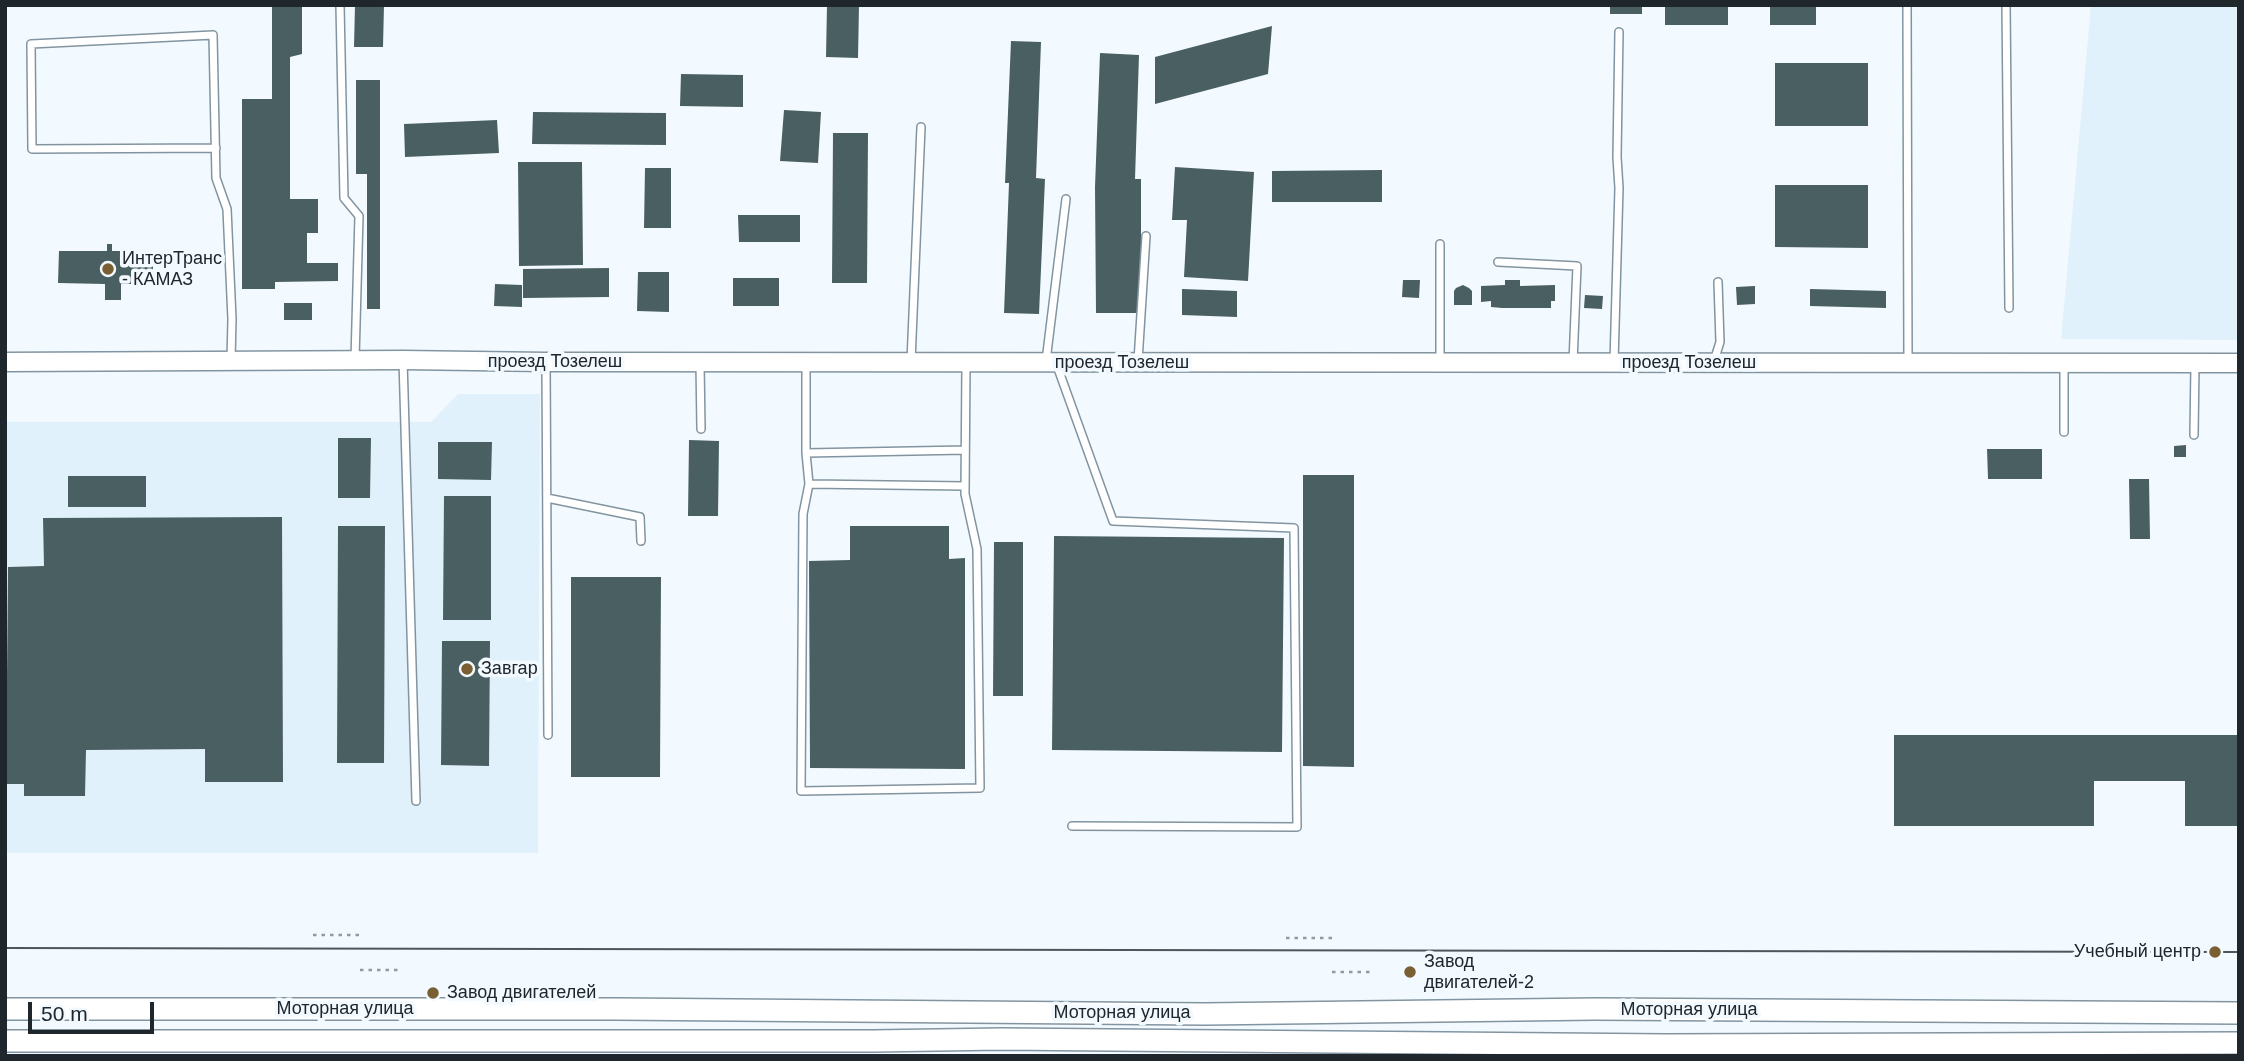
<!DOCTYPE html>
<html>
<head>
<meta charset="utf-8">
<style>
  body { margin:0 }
  #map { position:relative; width:2244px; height:1061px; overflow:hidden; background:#f2faff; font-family:Helvetica,sans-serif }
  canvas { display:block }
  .frame { position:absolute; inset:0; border:7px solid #20272c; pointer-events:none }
  .scale { position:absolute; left:28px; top:1002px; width:126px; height:32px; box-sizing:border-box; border:4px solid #20272c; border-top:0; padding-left:9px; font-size:21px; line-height:24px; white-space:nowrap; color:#20272c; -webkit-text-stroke:5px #f2faff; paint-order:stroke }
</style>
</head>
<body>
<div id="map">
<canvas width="2244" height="1061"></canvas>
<div class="frame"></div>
<div class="scale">50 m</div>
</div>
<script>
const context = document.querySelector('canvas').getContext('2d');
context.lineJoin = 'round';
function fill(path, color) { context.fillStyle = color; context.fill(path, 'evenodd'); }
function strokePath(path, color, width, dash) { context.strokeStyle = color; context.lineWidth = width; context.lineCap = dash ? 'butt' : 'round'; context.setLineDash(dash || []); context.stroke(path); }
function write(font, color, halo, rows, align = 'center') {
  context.font = font + ' Helvetica,sans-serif'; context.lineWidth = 7; context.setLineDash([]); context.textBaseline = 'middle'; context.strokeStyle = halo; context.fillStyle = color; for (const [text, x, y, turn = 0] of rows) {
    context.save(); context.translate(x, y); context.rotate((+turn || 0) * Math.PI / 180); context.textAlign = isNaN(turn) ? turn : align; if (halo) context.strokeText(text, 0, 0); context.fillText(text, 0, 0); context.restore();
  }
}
fill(new Path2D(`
  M 2091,5 L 2239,5 L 2239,340 L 2061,339 Z
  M 458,394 L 540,394 L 538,853 L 5,853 L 5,422 L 431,422 Z`), '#e0f1fb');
fill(new Path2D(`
  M 272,5 L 302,5 L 302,54 L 290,57 L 290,199 L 318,199 L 318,233 L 307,233 L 307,263 L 338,263 L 338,281 L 275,282 L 275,289 L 242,289 L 242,99 L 272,99 Z
  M 355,5 L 384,5 L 383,47 L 354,47 Z
  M 827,5 L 859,5 L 858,58 L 826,57 Z
  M 1610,5 L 1642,5 L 1642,14 L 1610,14 Z
  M 1665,5 L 1728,5 L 1728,25 L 1665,25 Z
  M 1770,5 L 1816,5 L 1816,25 L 1770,25 Z
  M 1272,26 L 1268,74 L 1155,104 L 1155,57 Z
  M 1011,41 L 1041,42 L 1036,178 L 1045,179 L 1039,314 L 1004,313 L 1009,183 L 1005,183 Z
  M 1100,53 L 1139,55 L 1135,179 L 1141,179 L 1141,313 L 1096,313 L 1095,187 Z
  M 1775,63 L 1868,63 L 1868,126 L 1775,126 Z
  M 681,74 L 743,75 L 743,107 L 680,106 Z
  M 356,80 L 380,80 L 380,309 L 367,309 L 367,174 L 356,174 Z
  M 784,110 L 821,112 L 818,163 L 780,161 Z
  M 533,112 L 666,113 L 666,145 L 532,144 Z
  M 497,120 L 499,153 L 405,157 L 404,124 Z
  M 833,133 L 868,133 L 867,283 L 832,283 Z
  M 518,162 L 582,162 L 583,265 L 519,266 Z
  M 1175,167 L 1254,172 L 1248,281 L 1184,277 L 1187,220 L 1172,220 Z
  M 645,168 L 671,168 L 671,228 L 644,228 Z
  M 1382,170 L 1382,202 L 1272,202 L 1272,171 Z
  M 1775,185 L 1868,185 L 1868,248 L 1775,247 Z
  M 738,215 L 800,215 L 800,242 L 739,242 Z
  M 107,244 L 112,244 L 112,251 L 153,251 L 153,284 L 121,284 L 121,300 L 105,300 L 105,284 L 58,283 L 59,251 L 107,251 Z
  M 609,268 L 609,297 L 523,298 L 523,269 Z
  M 638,272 L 669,272 L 669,312 L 637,311 Z
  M 733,278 L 779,278 L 779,306 L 733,306 Z
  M 1403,280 L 1420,280 L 1419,298 L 1402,297 Z
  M 1505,280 L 1520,280 L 1520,286 L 1555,285 L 1555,301 L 1551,301 L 1551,308 L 1502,308 L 1491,307 L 1491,301 L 1481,302 L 1481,286 L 1505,285 Z
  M 495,284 L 522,285 L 522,307 L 494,306 Z
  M 1463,285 L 1469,288 L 1472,291 L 1472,305 L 1454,305 L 1454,291 L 1456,288 Z
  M 1755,286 L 1755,304 L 1737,305 L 1736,287 Z
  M 1182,289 L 1237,291 L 1237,317 L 1182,315 Z
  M 1810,289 L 1886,291 L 1886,308 L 1810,306 Z
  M 1585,295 L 1603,296 L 1602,309 L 1584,308 Z
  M 284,303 L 312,303 L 312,320 L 284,320 Z
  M 338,438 L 371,438 L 370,498 L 338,498 Z
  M 689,440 L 719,441 L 718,516 L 688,516 Z
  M 438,442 L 492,442 L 491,480 L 438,479 Z
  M 2186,445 L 2186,457 L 2174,457 L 2174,446 Z
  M 1987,449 L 2042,449 L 2042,479 L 1988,479 Z
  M 1303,475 L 1354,475 L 1354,767 L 1303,766 Z
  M 68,476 L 146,476 L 146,507 L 68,507 Z
  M 2129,479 L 2149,479 L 2150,539 L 2130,539 Z
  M 444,496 L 491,496 L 491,620 L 443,620 Z
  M 282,517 L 283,782 L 205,782 L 205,749 L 86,750 L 85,796 L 24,796 L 24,784 L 6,784 L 8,567 L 44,566 L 43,518 Z
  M 338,526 L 385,526 L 384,763 L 337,763 Z
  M 850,526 L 949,526 L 949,559 L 965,558 L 965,769 L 810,768 L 809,561 L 850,560 Z
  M 1054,536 L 1284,538 L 1282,752 L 1052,750 Z
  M 994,542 L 1023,542 L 1023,696 L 993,696 Z
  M 571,577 L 661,577 L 660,777 L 571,777 Z
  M 442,641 L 490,641 L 489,766 L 441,765 Z
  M 1894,735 L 2239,735 L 2239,826 L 2185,826 L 2185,781 L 2094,781 L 2094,826 L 1894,826 Z`), '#495f61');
const service = new Path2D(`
  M 340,5 L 344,198 L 359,216 L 355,359
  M 1907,5 L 1908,362
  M 2006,5 L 2009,308
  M 216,148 L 32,149 L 31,44 L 213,35 L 216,178 L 227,209 L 232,319 L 231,360
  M 1440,244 L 1440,362
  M 1498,262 L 1577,266 L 1573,362
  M 403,360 L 416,801
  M 911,361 L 921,127
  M 1046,361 L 1066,199
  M 1138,361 L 1146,236
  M 1714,361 L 1720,342 L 1718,282
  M 806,362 L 806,453 L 809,484 L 803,514 L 801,791 L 980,788 L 977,549 L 965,494 L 966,363
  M 1614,362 L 1619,188 L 1617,157 L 1619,32
  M 546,363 L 548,735
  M 700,363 L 701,429
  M 1056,363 L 1113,521 L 1294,528 L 1297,827 L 1072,826
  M 2064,432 L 2064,364
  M 2194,435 L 2195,364
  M 806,453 L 965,450
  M 809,484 L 965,486
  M 547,498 L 640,517 L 641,541`);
const tertiary = new Path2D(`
  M 5,362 L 403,360 L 546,362 L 2239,363`);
const secondary = new Path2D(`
  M 5,1009 L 616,1009 L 1205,1014 L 1595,1009 L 2239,1013
  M 5,1041 L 873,1041 L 1001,1039 L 1666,1045 L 2239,1043`);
strokePath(service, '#8294a0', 10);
strokePath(tertiary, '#8294a0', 21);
strokePath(secondary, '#8294a0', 24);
strokePath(new Path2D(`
  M 313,935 L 360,935
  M 1286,938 L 1332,938
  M 360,970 L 399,970
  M 1332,972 L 1371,972`), '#929a9f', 2.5, [3.5, 5]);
strokePath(service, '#fff', 7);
strokePath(tertiary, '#fff', 18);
strokePath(secondary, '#fff', 21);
strokePath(new Path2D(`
  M 5,948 L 2239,952`), '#4e565b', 2);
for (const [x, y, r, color] of [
  [108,269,7,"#795f31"],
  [467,669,7,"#795f31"],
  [2215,952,7,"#795f31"],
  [1410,972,7,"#795f31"],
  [433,993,7,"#795f31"]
]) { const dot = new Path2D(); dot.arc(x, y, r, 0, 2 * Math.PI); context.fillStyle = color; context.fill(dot); strokePath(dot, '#f2faff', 2.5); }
write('18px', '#20272c', '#f2faff', [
  ["ИнтерТранс",122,259],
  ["- КАМАЗ",122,280],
  ["Завгар",481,669],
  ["Учебный центр",2201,952,"right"],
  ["Завод",1424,962],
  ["двигателей-2",1424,983],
  ["Завод двигателей",447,993]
], 'left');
write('18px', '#20272c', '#f2faff', [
  ["проезд Тозелеш",555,362],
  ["проезд Тозелеш",1122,363],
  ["проезд Тозелеш",1689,363],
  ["Моторная улица",345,1009],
  ["Моторная улица",1689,1010],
  ["Моторная улица",1122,1013]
]);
</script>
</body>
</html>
